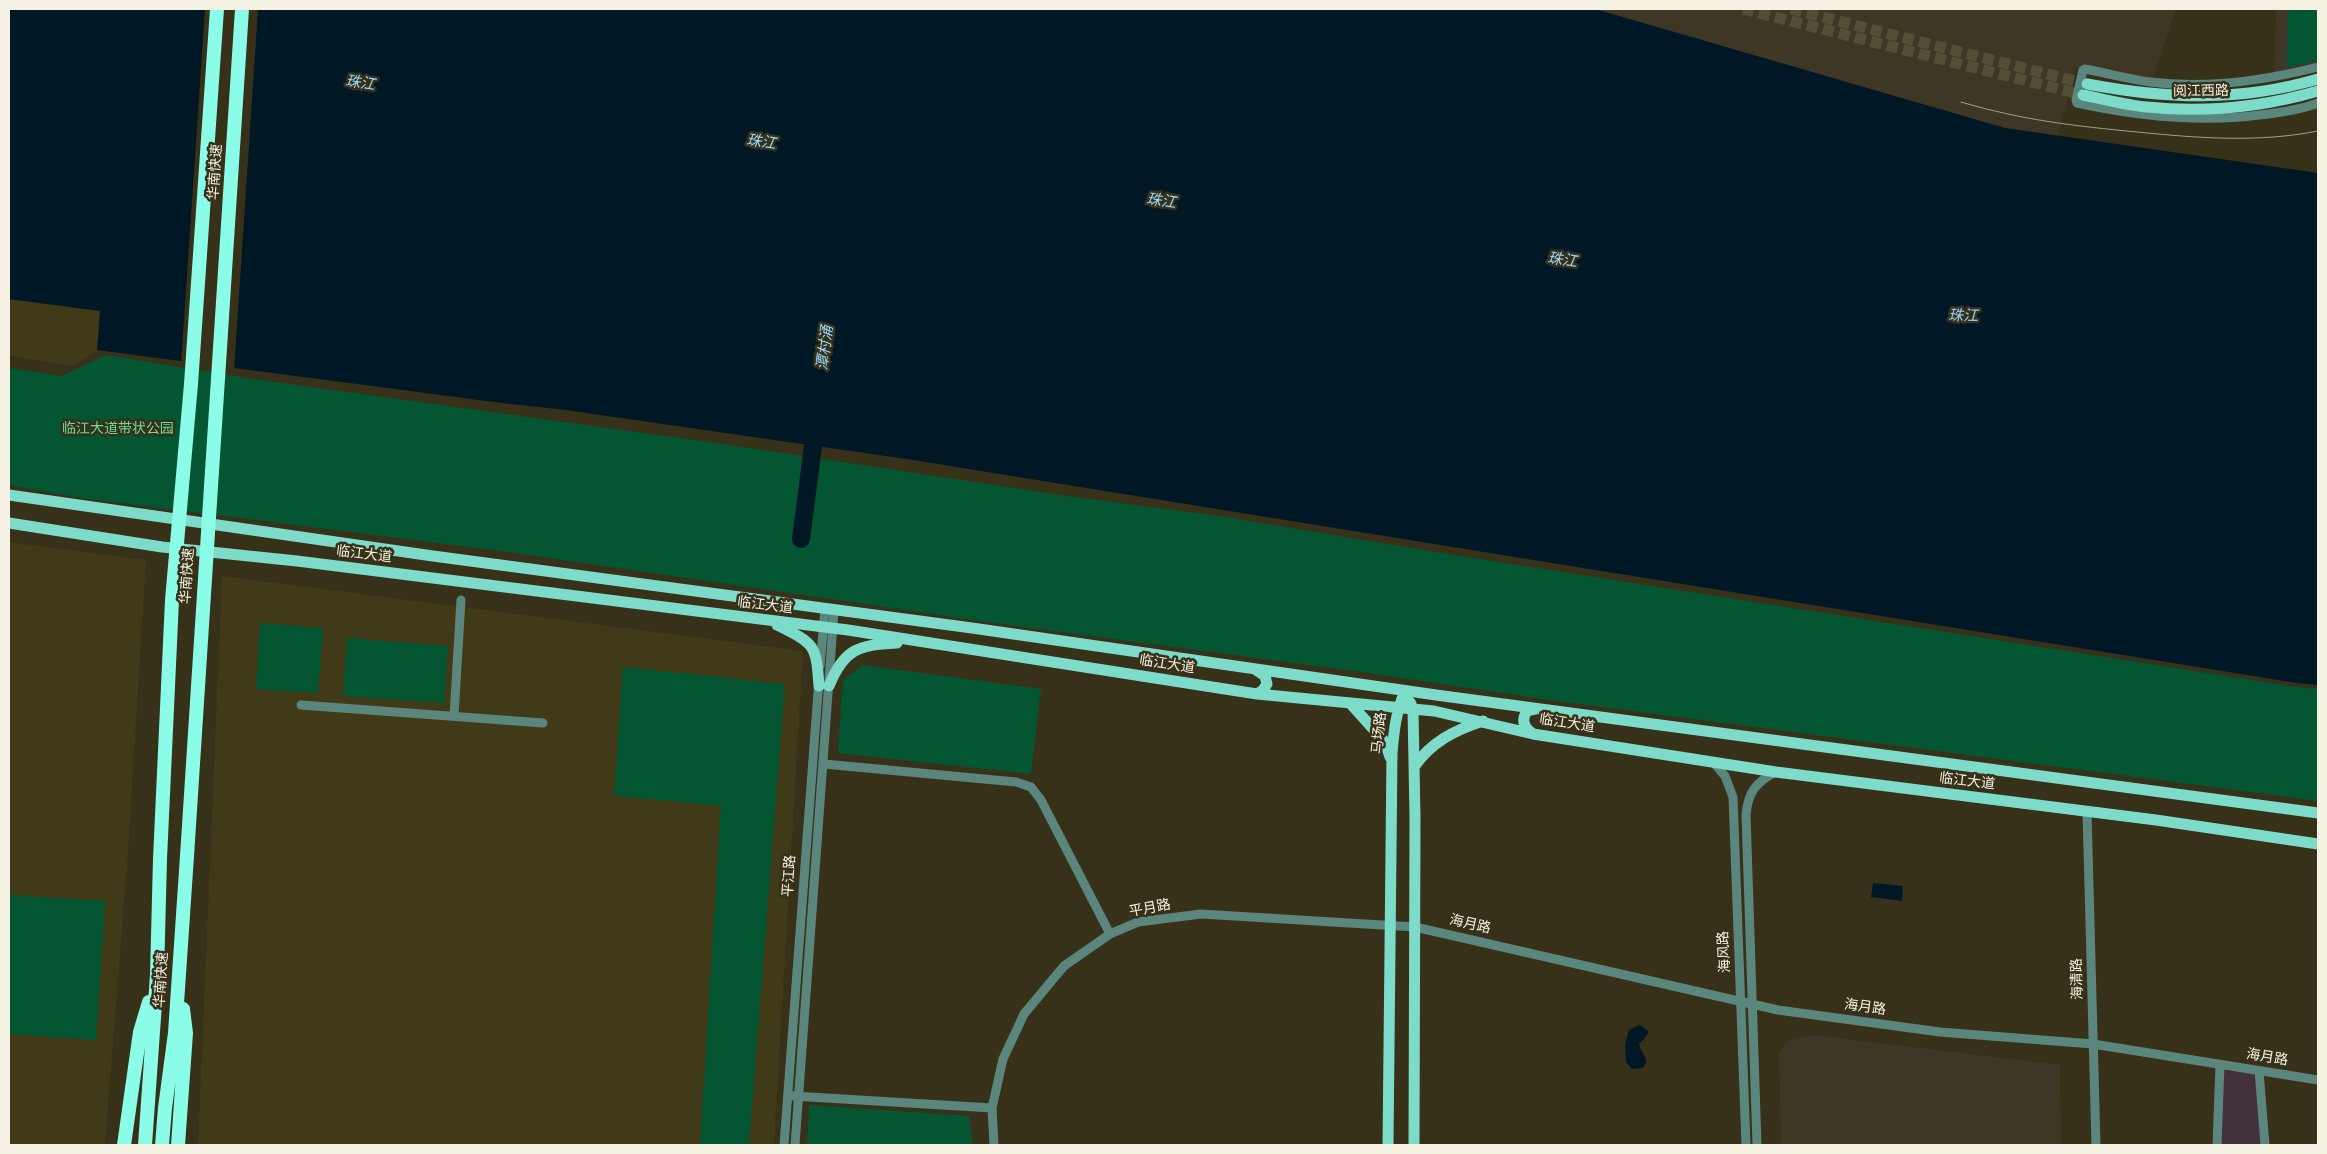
<!DOCTYPE html>
<html>
<head>
<meta charset="utf-8">
<style>
  body { margin:0 }
  #map { position:relative; width:2327px; height:1154px; overflow:hidden; background:#363118; font-family:"Nunito Sans",sans-serif }
  canvas { display:block }
  .frame { position:absolute; inset:0; border:10px solid #f5f2e3; pointer-events:none }
</style>
</head>
<body>
<div id="map">
<canvas width="2327" height="1154"></canvas>
<div class="frame"></div>
</div>
<script>
const context = document.querySelector('canvas').getContext('2d');
context.lineJoin = 'round';
function fill(path, color) { context.fillStyle = color; context.fill(path, 'evenodd'); }
function strokePath(path, color, width, dash) { context.strokeStyle = color; context.lineWidth = width; context.lineCap = dash ? 'butt' : 'round'; context.setLineDash(dash || []); context.stroke(path); }
function write(font, color, halo, rows, align = 'center') {
  context.font = font + ' "Nunito Sans","Noto Sans SC",sans-serif'; context.lineWidth = 5; context.setLineDash([]); context.textBaseline = 'middle'; context.strokeStyle = halo; context.fillStyle = color; for (const [text, x, y, turn = 0] of rows) {
    context.save(); context.translate(x, y); context.rotate((+turn || 0) * Math.PI / 180); context.textAlign = isNaN(turn) ? turn : align; if (halo) context.strokeText(text, 0, 0); context.fillText(text, 0, 0); context.restore();
  }
}
fill(new Path2D(`
  M 1595,9 L 2176,9 L 2153,79 L 2075,67 L 2058,136 L 2005,128 Z
  M 2276,9 L 2318,9 L 2318,62 L 2274,74 Z
  M 1813,1035 L 2060,1065 L 2061,1145 L 1781,1145 L 1779,1052 L 1790,1039 Z`), '#3f3726');
fill(new Path2D(`
  M 9,299 L 101,311 L 97,350 L 74,366 L 11,356 L 9,354 Z
  M 9,542 L 146,560 L 128,853 L 105,1145 L 9,1145 Z
  M 222,576 L 803,651 L 774,1145 L 198,1145 Z`), '#403a19');
fill(new Path2D(`
  M 2224,1071 L 2254,1074 L 2261,1145 L 2221,1145 Z`), '#42323e');
fill(new Path2D(`
  M 2288,9 L 2318,9 L 2318,61 L 2287,67 Z
  M 106,355 L 246,378 L 730,445 L 1067,496 L 1212,515 L 1448,554 L 2297,687 L 2318,689 L 2318,801 L 1556,701 L 1361,672 L 995,623 L 501,551 L 81,498 L 9,485 L 9,368 L 62,376 Z
  M 260,623 L 323,628 L 318,693 L 256,689 Z
  M 347,638 L 448,646 L 444,703 L 343,696 Z
  M 862,665 L 1041,689 L 1031,774 L 838,753 L 843,680 Z
  M 623,667 L 785,684 L 749,1145 L 700,1145 L 721,806 L 614,796 Z
  M 9,895 L 105,901 L 96,1040 L 9,1034 Z
  M 809,1105 L 969,1116 L 973,1145 L 807,1145 Z`), '#045633');
fill(new Path2D(`
  M 9,9 L 1595,9 L 2005,128 L 2318,173 L 2318,685 L 2297,683 L 913,460 L 566,410 L 502,403 L 97,350 L 100,311 L 9,299 Z
  M 1873,883 L 1903,886 L 1902,901 L 1871,897 Z
  M 1640,1025 L 1648,1031 L 1648,1034 L 1639,1044 C 1640,1052 1647,1055 1646,1063 L 1643,1068 L 1632,1069 L 1626,1062 L 1625,1045 L 1629,1030 Z`), '#001726');
fill(new Path2D(`
  M 205,9 L 258,9 L 234,371 L 181,364 Z`), '#363118');
strokePath(new Path2D(`
  M 801,539 L 816,423`), '#001726', 18);
strokePath(new Path2D(`
  M 1743,9 L 2083,95
  M 1791,9 L 2087,84`), '#534e36', 11, [11, 5.5]);
strokePath(new Path2D(`
  M 2318,67 C 2263,81 2207,89 2150,82 C 2128,79 2107,73 2085,69 L 2083,70 L 2076,100 L 2077,103 C 2137,116 2197,123 2259,115 C 2278,113 2300,110 2318,103
  M 820,666 L 825,609
  M 301,705 L 543,723
  M 454,716 L 461,600
  M 1714,763 L 1725,776 L 1733,797 L 1746,1145
  M 824,764 L 1016,782 L 1031,787 L 1041,800 L 1110,934
  M 2087,812 L 2096,1145
  M 2259,1071 L 2265,1145
  M 793,1096 L 992,1108
  M 784,1145 L 819,679
  M 795,1145 L 834,611
  M 994,1145 L 992,1108 L 1003,1059 L 1024,1014 L 1064,966 L 1110,934 L 1138,922 L 1201,914 L 1415,927 L 1778,1010 L 1940,1032 L 2093,1044 L 2318,1080
  M 1757,1145 L 1746,815 C 1748,792 1756,782 1776,772
  M 2217,1145 L 2220,1065`), '#5b867d', 9);
strokePath(new Path2D(`
  M 2087,84 C 2167,99 2239,102 2318,79
  M 2083,95 C 2104,99 2126,105 2147,107 C 2205,113 2263,107 2318,91
  M 9,495 L 433,556 L 972,628 L 1436,695 L 2318,813
  M 9,523 L 162,547 L 297,561 L 848,630 L 1257,694 L 1434,711 L 1533,734 L 1776,772 L 2156,820 L 2318,844
  M 777,625 C 815,644 816,644 819,686
  M 1256,670 L 1265,676 L 1267,684 L 1263,690 L 1257,694
  M 829,686 C 844,649 858,645 897,643
  M 1410,702 L 1413,709 L 1415,818 L 1414,1145
  M 1350,703 L 1385,742 L 1390,757
  M 1532,733 C 1524,727 1521,720 1527,711 L 1536,709
  M 1414,767 C 1431,742 1455,730 1483,721
  M 1388,1145 L 1392,753 C 1394,730 1396,712 1405,691`), '#7ddbc9', 11);
strokePath(new Path2D(`
  M 191,384 L 217,9
  M 124,1145 L 140,1032 L 149,1002
  M 145,1145 L 157,975 L 160,859
  M 162,1145 L 165,1108 L 175,1033 L 187,856
  M 178,1145 L 186,1033 L 183,1009`), '#8afce7', 14);
strokePath(new Path2D(`
  M 1961,102 C 2022,120 2074,126 2137,132 C 2198,138 2257,143 2318,131`), '#a29e8b', 1);
strokePath(new Path2D(`
  M 187,856 L 242,9
  M 160,859 L 172,600 L 191,384`), '#8afce7', 14);
write('14px', '#f5f2e3', '#363118', [
  ["阅江西路",2201,92,-1],
  ["华南快速",216,172,-86],
  ["临江大道",364,555,7],
  ["华南快速",188,576,-86],
  ["临江大道",765,606,7],
  ["临江大道",1167,665,9],
  ["临江大道",1567,724,9],
  ["马场路",1380,733,-84],
  ["临江大道",1967,782,7],
  ["平江路",790,876,-86],
  ["平月路",1150,909,-11],
  ["海月路",1470,925,13],
  ["海风路",1725,952,-93],
  ["海清路",2078,979,-92],
  ["华南快速",162,980,-86],
  ["海月路",1865,1008,8],
  ["海月路",2267,1058,9]
]);
write('14px', '#69dd9f', '#363118', [
  ["临江大道带状公园",118,430]
]);
write('italic 15px', '#99d8ff', '#363118', [
  ["珠江",360,84,8],
  ["珠江",761,143,8],
  ["珠江",1161,202,8],
  ["珠江",1562,261,8],
  ["珠江",1963,317,1],
  ["潭村涌",826,348,-83]
]);
</script>
</body>
</html>
